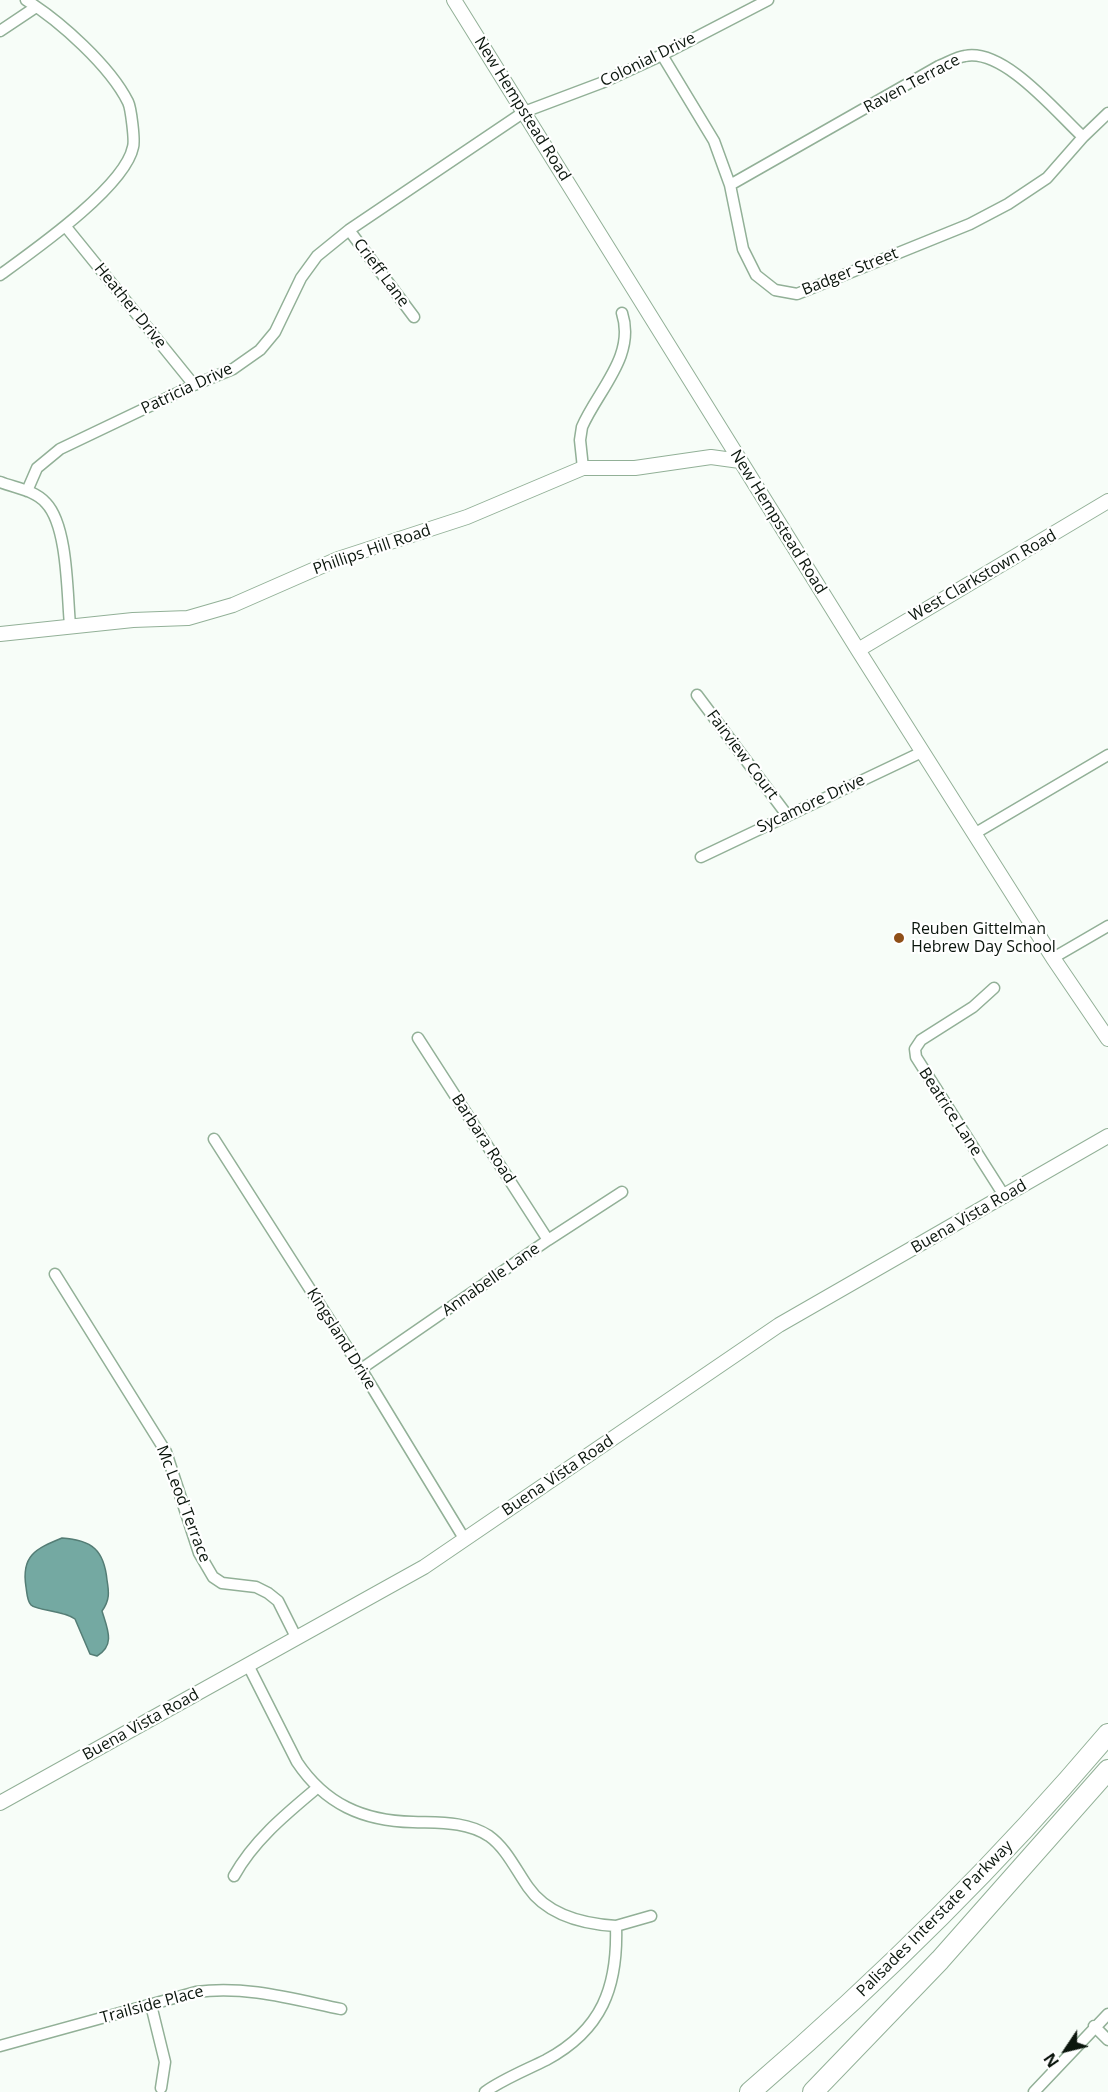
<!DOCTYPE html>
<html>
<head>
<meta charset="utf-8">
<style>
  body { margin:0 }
  #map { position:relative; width:1108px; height:2092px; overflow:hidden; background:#f7fdf8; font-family:"Open Sans",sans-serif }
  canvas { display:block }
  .north { position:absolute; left:1036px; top:2020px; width:60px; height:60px; -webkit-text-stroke:4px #fff; paint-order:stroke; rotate:235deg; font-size:16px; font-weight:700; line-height:24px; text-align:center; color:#0b160d }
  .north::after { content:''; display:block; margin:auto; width:21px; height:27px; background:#0b160d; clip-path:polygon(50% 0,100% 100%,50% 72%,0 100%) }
</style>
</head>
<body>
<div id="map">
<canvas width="1108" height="2092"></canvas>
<div class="north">N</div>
</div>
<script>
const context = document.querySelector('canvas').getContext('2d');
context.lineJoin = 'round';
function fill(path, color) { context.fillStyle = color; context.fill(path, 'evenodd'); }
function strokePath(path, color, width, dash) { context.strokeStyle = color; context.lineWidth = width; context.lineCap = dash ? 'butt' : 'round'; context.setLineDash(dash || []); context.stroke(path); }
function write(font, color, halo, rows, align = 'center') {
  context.font = font + ' "Open Sans",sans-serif'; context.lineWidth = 4.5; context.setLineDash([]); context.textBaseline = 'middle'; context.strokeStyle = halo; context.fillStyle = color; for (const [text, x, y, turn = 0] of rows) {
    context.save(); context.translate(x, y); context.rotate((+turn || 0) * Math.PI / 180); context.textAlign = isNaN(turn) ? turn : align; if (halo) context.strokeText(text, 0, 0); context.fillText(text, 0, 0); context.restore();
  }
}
const water = new Path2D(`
  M 62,1538 C 92,1540 104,1550 107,1580 C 109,1592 110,1600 102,1611 C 107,1628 116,1645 97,1656 L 90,1654 L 75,1619 C 64,1610 37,1611 31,1605 C 27,1601 27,1593 26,1587 C 21,1556 35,1549 62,1538 Z`);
fill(water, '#74a9a2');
strokePath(water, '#547d75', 1.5);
const minor = new Path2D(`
  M 0,31 L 36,7
  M 662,55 L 714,141 L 730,185 L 743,249 L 756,275 L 775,290 L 797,294 L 970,224 L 1008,204 L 1047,178 L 1083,137 L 1108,113
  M 730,185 L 939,66 C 947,63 957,57 965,56 C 1004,48 1056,112 1083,137
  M 66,227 L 194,385
  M 349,230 L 414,317
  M 0,275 C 33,251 125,187 133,147 C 135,141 131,108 128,102 C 110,66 60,21 26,0
  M 583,468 L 580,440 L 582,427 C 598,390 636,356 622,313
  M 0,482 C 15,488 35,490 46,503 C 68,526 67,594 70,625
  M 27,491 L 37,468 L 60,449 L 194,385 L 233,369 L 260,350 L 275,332 L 301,278 L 317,256 L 349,230 L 524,112 L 601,83 L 662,55 L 768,0
  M 697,695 L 787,815
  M 974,834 L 1108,755
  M 701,857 L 922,752
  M 1053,958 L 1108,926
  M 994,988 L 973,1007 L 921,1040 L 915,1049 L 916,1057 L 1005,1197
  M 418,1038 L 548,1240
  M 214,1139 L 361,1369 L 465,1540
  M 55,1274 L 166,1452 L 199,1553 L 213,1577 L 222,1583 L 256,1587 L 268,1593 L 278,1601 L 296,1637
  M 361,1369 L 548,1240 L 622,1192
  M 248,1665 L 297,1762 C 325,1804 363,1821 413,1822 C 439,1823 466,1821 489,1836 C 506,1848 516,1870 528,1887 C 548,1916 583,1924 616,1926 C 618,1987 602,2030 546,2060 C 526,2070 503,2079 485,2092
  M 234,1876 C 254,1840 286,1814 317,1788
  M 616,1926 L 651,1916
  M 151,2005 L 165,2062 L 161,2088
  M 1094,2026 L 1108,2040
  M 0,2046 L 196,1992 C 245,1985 293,1999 341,2009
  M 1034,2092 L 1108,2014`);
const tertiary = new Path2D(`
  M 454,0 L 858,650 L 1053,958 L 1108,1039
  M 0,634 L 133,620 L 188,618 L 233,605 L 338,559 L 467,517 L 583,468 L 635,468 L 711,457 L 740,461
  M 858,650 L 1108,501
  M 0,1803 L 424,1567 L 779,1325 L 1108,1136`);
const motorway = new Path2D(`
  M 750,2092 C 878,1982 999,1863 1108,1734
  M 813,2092 L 940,1960 L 1108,1770`);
strokePath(minor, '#92b097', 13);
strokePath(tertiary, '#92b097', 16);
strokePath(motorway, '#92b097', 22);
strokePath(minor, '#fff', 10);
strokePath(tertiary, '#fff', 14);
strokePath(motorway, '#fff', 20);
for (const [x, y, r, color] of [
  [899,938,6,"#8f4f18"]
]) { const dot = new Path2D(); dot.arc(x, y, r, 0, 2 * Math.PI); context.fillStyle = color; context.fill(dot); strokePath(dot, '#fff', 2); }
write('16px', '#0b160d', '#fff', [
  ["Colonial Drive",648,60,-26],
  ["Raven Terrace",912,84,-28],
  ["New Hempstead Road",522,109,58],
  ["Badger Street",850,272,-22],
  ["Crieff Lane",381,273,53],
  ["Heather Drive",130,306,51],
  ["Patricia Drive",187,389,-25],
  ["New Hempstead Road",778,522,58],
  ["Phillips Hill Road",372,550,-19],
  ["West Clarkstown Road",983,576,-30],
  ["Fairview Court",742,755,53],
  ["Sycamore Drive",811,804,-25],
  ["Beatrice Lane",950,1112,57],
  ["Barbara Road",483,1139,57],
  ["Buena Vista Road",969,1217,-30],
  ["Annabelle Lane",491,1280,-35],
  ["Kingsland Drive",341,1339,58],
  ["Buena Vista Road",558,1476,-34],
  ["Mc Leod Terrace",183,1504,69],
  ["Buena Vista Road",141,1725,-29],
  ["Palisades Interstate Parkway",935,1919,-45],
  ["Trailside Place",152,2005,-15]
]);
write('16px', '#0b160d', '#fff', [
  ["Reuben Gittelman",911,929],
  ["Hebrew Day School",911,947]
], 'left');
</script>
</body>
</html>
